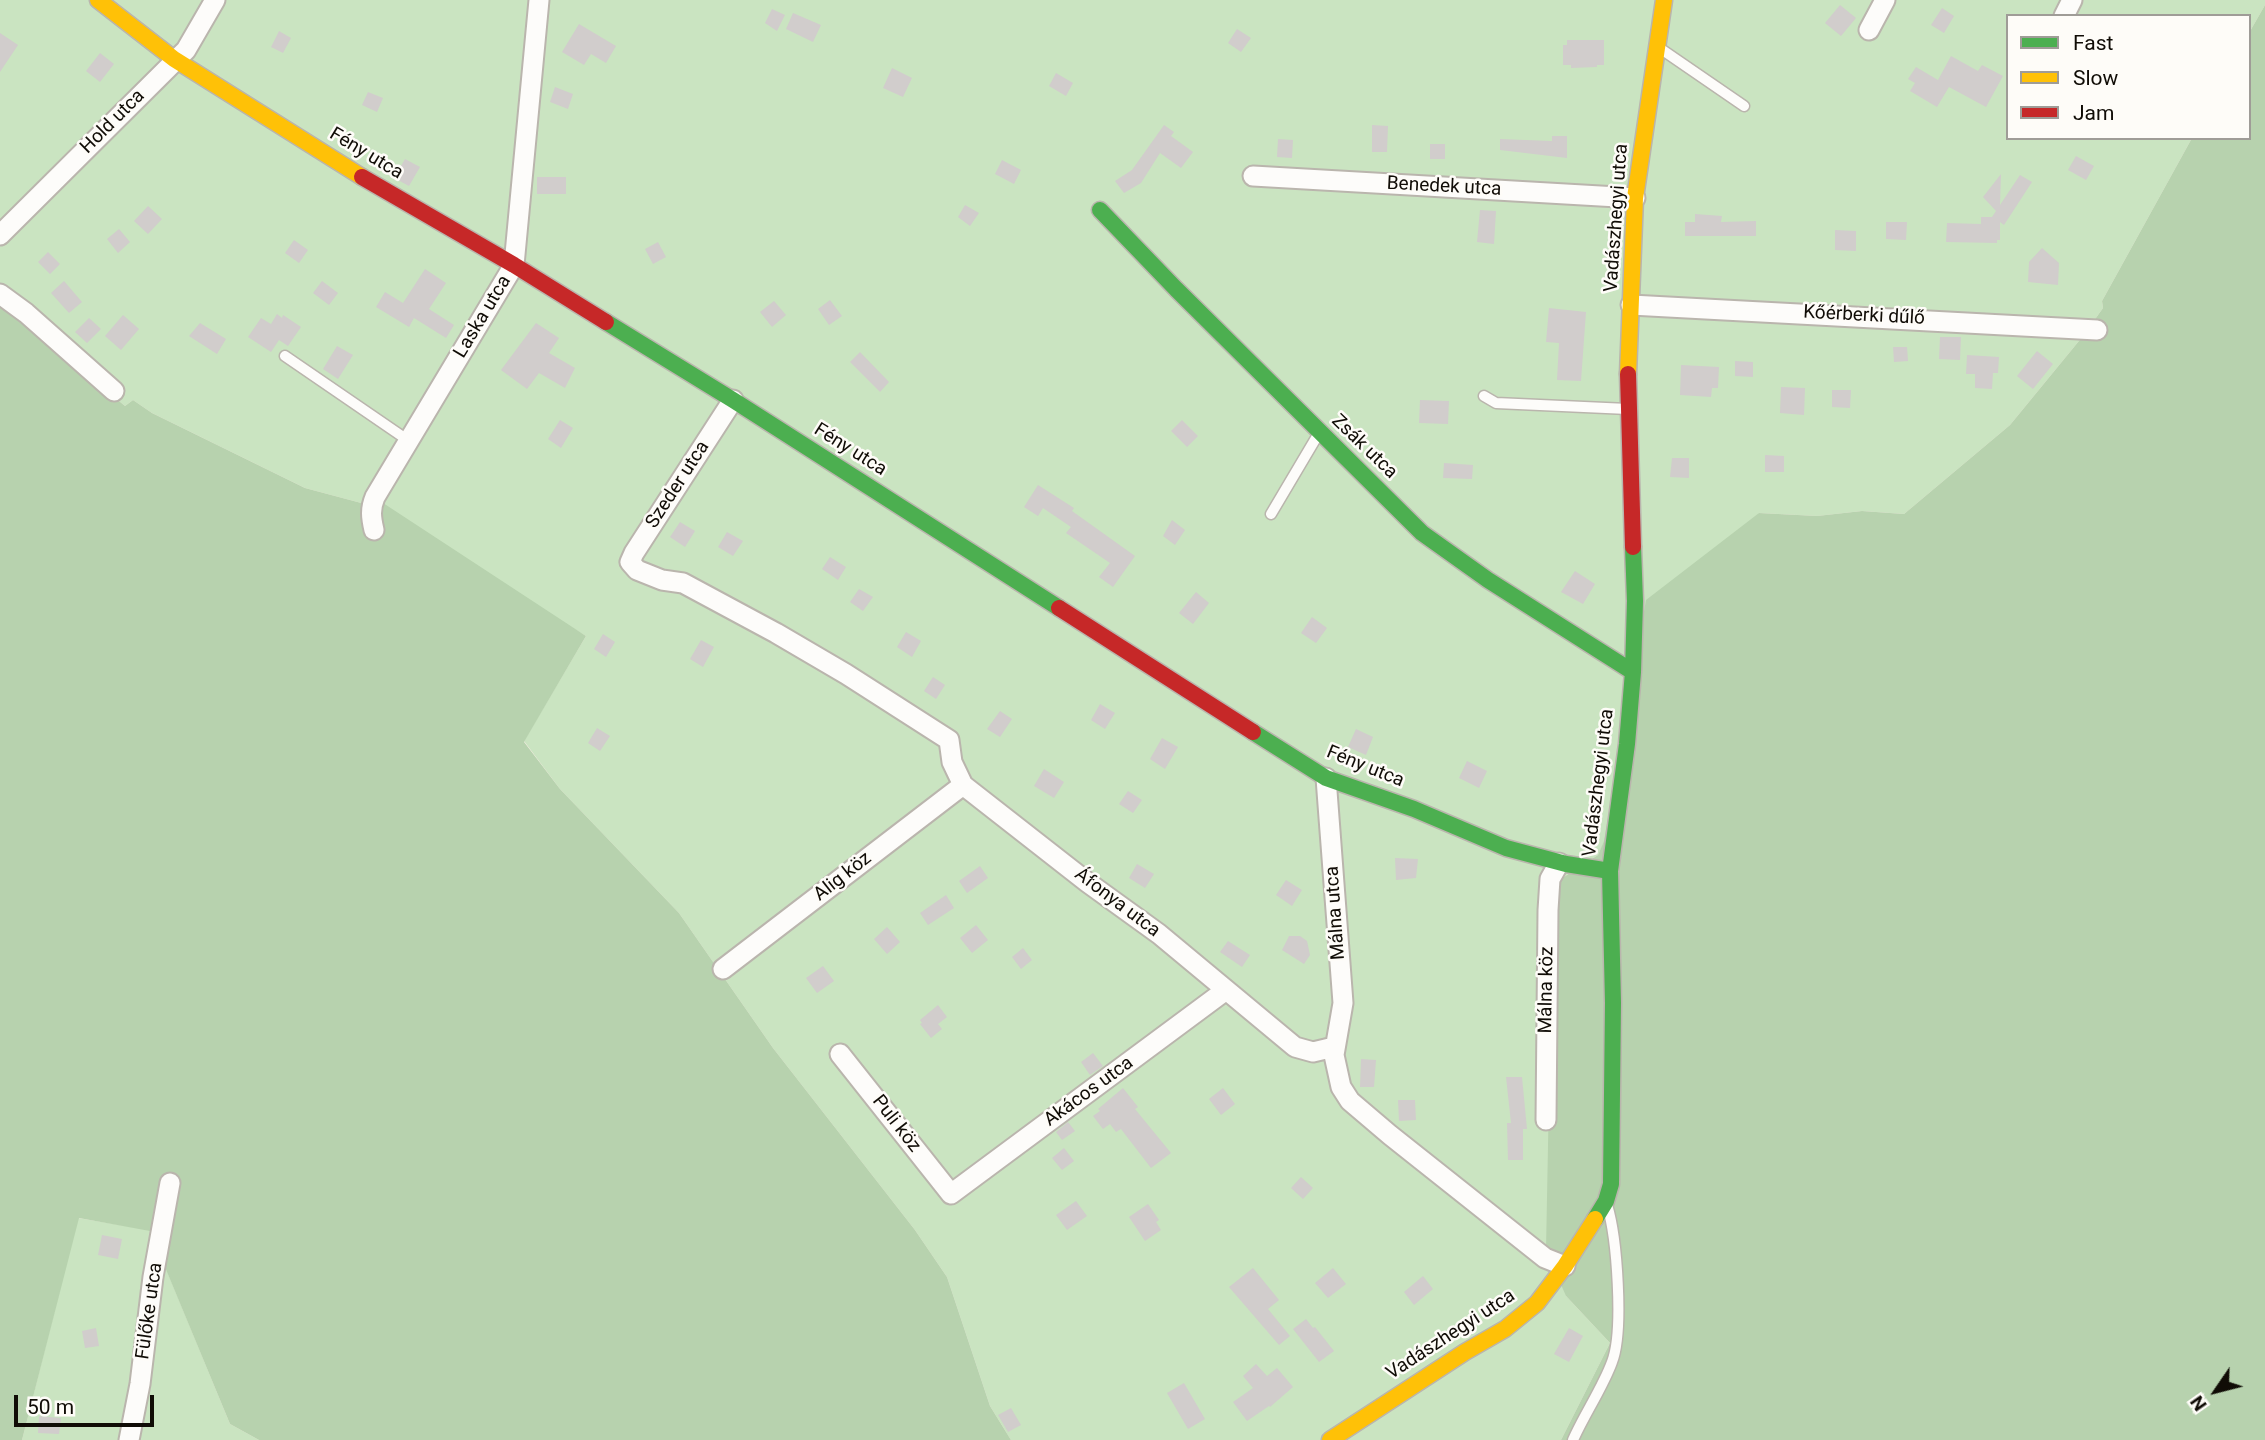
<!DOCTYPE html>
<html>
<head>
<meta charset="utf-8">
<style>
  body { margin:0 }
  #map { position:relative; width:2265px; height:1440px; overflow:hidden; background:#f3ece1; font-family:Roboto,sans-serif }
  canvas { display:block }
  .legend { position:absolute; left:2006px; top:14px; width:245px; height:126px; box-sizing:border-box; background:#fefcf8; border:2px solid #9f9c97; margin:0; padding:9px 12px; list-style:none; font-size:21px; color:#100c06 }
  .legend li { display:flex; align-items:center; gap:14px; height:35px }
  .legend b { width:35px; border:2px solid #9f9c97 }
  .north { position:absolute; left:2181px; top:1356px; width:70px; height:70px; -webkit-text-stroke:5px #fefcf8; paint-order:stroke; rotate:235deg; font-size:19px; font-weight:700; line-height:28px; text-align:center; color:#100c06 }
  .north::after { content:''; display:block; margin:auto; width:24px; height:32px; background:#100c06; clip-path:polygon(50% 0,100% 100%,50% 72%,0 100%) }
  .scale { position:absolute; left:14px; top:1395px; width:140px; height:32px; box-sizing:border-box; border:4px solid #100c06; border-top:0; padding-left:9px; font-size:21px; line-height:24px; white-space:nowrap; color:#100c06; -webkit-text-stroke:5px #fefcf8; paint-order:stroke }
</style>
</head>
<body>
<div id="map">
<canvas width="2265" height="1440"></canvas>
<ul class="legend">
<li><b style="height:9px;background:#4caf50"></b>Fast</li>
<li><b style="height:9px;background:#ffc107"></b>Slow</li>
<li><b style="height:9px;background:#c62828"></b>Jam</li>
</ul>
<div class="north">N</div>
<div class="scale">50 m</div>
</div>
<script>
const context = document.querySelector('canvas').getContext('2d');
context.lineJoin = 'round';
function fill(path, color) { context.fillStyle = color; context.fill(path, 'evenodd'); }
function strokePath(path, color, width, dash) { context.strokeStyle = color; context.lineWidth = width; context.lineCap = dash ? 'butt' : 'round'; context.setLineDash(dash || []); context.stroke(path); }
function write(font, color, halo, rows, align = 'center') {
  context.font = font + ' Roboto,sans-serif'; context.lineWidth = 5; context.setLineDash([]); context.textBaseline = 'middle'; context.strokeStyle = halo; context.fillStyle = color; for (const [text, x, y, turn = 0] of rows) {
    context.save(); context.translate(x, y); context.rotate((+turn || 0) * Math.PI / 180); context.textAlign = isNaN(turn) ? turn : align; if (halo) context.strokeText(text, 0, 0); context.fillText(text, 0, 0); context.restore();
  }
}
fill(new Path2D(`
  M 0,0 L 2265,0 L 2265,5 L 2249,33 L 2249,16 L 2008,16 L 2008,138 L 2192,138 L 2102,301 L 2103,308 L 2083,336 L 2010,425 L 1904,514 L 1862,511 L 1817,516 L 1759,513 L 1598,855 L 1553,884 L 1566,1296 L 1610,1343 L 1561,1440 L 1011,1440 L 990,1406 L 947,1277 L 915,1230 L 773,1048 L 679,913 L 560,789 L 524,741 L 586,636 L 365,504 L 305,488 L 152,413 L 133,400 L 125,406 L 0,302 Z
  M 78,1218 L 150,1230 L 230,1424 L 259,1440 L 22,1440 Z`), '#cae4c1');
fill(new Path2D(`
  M 2265,5 L 2265,1440 L 1561,1440 L 1610,1343 L 1566,1296 L 1546,1250 L 1553,884 L 1598,855 L 1604,841 L 1646,600 L 1759,513 L 1817,516 L 1862,511 L 1904,514 L 2010,425 L 2083,336 L 2103,308 L 2102,301 L 2192,138 L 2249,138 L 2249,33 Z
  M 0,302 L 125,406 L 133,400 L 152,413 L 305,488 L 365,504 L 380,501 L 586,636 L 524,742 L 560,789 L 679,913 L 773,1048 L 915,1230 L 947,1277 L 990,1406 L 1011,1440 L 259,1440 L 230,1424 L 150,1231 L 79,1218 L 22,1440 L 0,1440 Z`), '#b7d2ae');
fill(new Path2D(`
  M 1840,5 L 1856,18 L 1841,36 L 1825,23 Z
  M 1942,8 L 1954,16 L 1944,33 L 1931,25 Z
  M 772,9 L 785,15 L 777,31 L 765,23 Z
  M 793,13 L 821,25 L 813,42 L 786,29 Z
  M 579,24 L 616,46 L 606,63 L 591,54 L 584,65 L 562,52 Z
  M 1237,29 L 1251,38 L 1241,52 L 1228,43 Z
  M 279,31 L 291,38 L 283,53 L 271,47 Z
  M 0,33 L 18,45 L 0,72 Z
  M 1567,40 L 1604,40 L 1604,65 L 1597,65 L 1597,67 L 1571,68 L 1571,65 L 1563,65 L 1563,45 L 1567,45 Z
  M 100,53 L 114,64 L 100,82 L 86,71 Z
  M 1951,56 L 1978,71 L 1982,65 L 2003,76 L 1986,107 L 1949,87 L 1937,107 L 1910,91 L 1915,83 L 1908,79 L 1916,67 L 1938,80 Z
  M 892,68 L 912,78 L 903,97 L 883,88 Z
  M 1056,73 L 1073,83 L 1066,96 L 1049,86 Z
  M 555,87 L 573,94 L 568,109 L 550,102 Z
  M 368,92 L 383,98 L 377,112 L 362,105 Z
  M 1164,125 L 1174,132 L 1171,136 L 1193,152 L 1181,168 L 1160,153 L 1141,183 L 1124,193 L 1115,181 L 1132,170 Z
  M 1372,125 L 1388,126 L 1387,152 L 1372,152 Z
  M 1552,136 L 1567,136 L 1567,158 L 1500,150 L 1500,139 L 1552,141 Z
  M 1278,139 L 1293,140 L 1292,158 L 1277,157 Z
  M 1430,144 L 1445,144 L 1445,159 L 1430,159 Z
  M 2076,156 L 2094,166 L 2086,180 L 2068,170 Z
  M 405,159 L 420,167 L 409,186 L 394,178 Z
  M 1002,160 L 1021,170 L 1014,184 L 995,174 Z
  M 2001,174 L 2000,205 L 2020,175 L 2032,182 L 2004,225 L 2000,222 L 2000,240 L 1997,240 L 1997,243 L 1946,242 L 1947,223 L 1981,224 L 1981,217 L 1992,217 L 1996,211 L 1983,197 Z
  M 537,177 L 566,177 L 566,194 L 537,194 Z
  M 965,205 L 979,213 L 970,226 L 958,217 Z
  M 148,206 L 162,219 L 148,234 L 134,221 Z
  M 1480,210 L 1496,211 L 1494,244 L 1477,242 Z
  M 1695,214 L 1722,216 L 1721,222 L 1756,221 L 1756,236 L 1685,236 L 1685,222 L 1695,222 Z
  M 1886,222 L 1907,222 L 1906,240 L 1886,239 Z
  M 119,229 L 130,242 L 118,253 L 107,239 Z
  M 1835,230 L 1856,231 L 1856,251 L 1835,250 Z
  M 294,240 L 308,250 L 299,263 L 285,253 Z
  M 658,242 L 666,257 L 653,264 L 645,249 Z
  M 2042,248 L 2059,263 L 2058,285 L 2028,282 L 2029,262 Z
  M 48,252 L 60,264 L 50,274 L 38,262 Z
  M 425,269 L 446,283 L 429,309 L 454,325 L 446,338 L 414,318 L 409,327 L 376,307 L 385,292 L 403,303 Z
  M 64,281 L 82,302 L 69,313 L 51,293 Z
  M 322,281 L 338,293 L 329,305 L 313,293 Z
  M 830,300 L 842,316 L 829,325 L 818,309 Z
  M 774,301 L 786,315 L 772,327 L 760,312 Z
  M 1549,308 L 1586,312 L 1581,381 L 1557,380 L 1559,343 L 1546,342 Z
  M 277,314 L 282,318 L 283,315 L 301,327 L 288,346 L 279,340 L 271,352 L 248,337 L 261,318 L 271,324 Z
  M 123,315 L 139,329 L 121,350 L 105,336 Z
  M 89,318 L 101,329 L 87,343 L 75,332 Z
  M 200,323 L 226,339 L 217,354 L 189,336 Z
  M 536,323 L 559,338 L 549,353 L 575,368 L 565,388 L 539,373 L 527,389 L 501,370 Z
  M 1940,337 L 1961,337 L 1960,360 L 1939,359 Z
  M 337,346 L 353,355 L 338,379 L 323,369 Z
  M 1893,347 L 1907,347 L 1908,361 L 1894,362 Z
  M 2037,351 L 2053,364 L 2033,389 L 2017,376 Z
  M 860,352 L 889,382 L 880,392 L 850,362 Z
  M 1967,355 L 1999,357 L 1998,373 L 1993,373 L 1992,389 L 1975,388 L 1975,374 L 1966,374 Z
  M 1735,361 L 1753,362 L 1753,377 L 1735,376 Z
  M 1681,365 L 1719,367 L 1718,388 L 1712,388 L 1711,397 L 1680,395 Z
  M 1781,387 L 1805,388 L 1804,415 L 1780,413 Z
  M 1832,390 L 1851,390 L 1850,408 L 1832,407 Z
  M 1420,400 L 1449,401 L 1448,424 L 1419,423 Z
  M 560,420 L 573,428 L 561,448 L 548,439 Z
  M 1182,420 L 1198,436 L 1187,447 L 1171,431 Z
  M 1765,455 L 1784,456 L 1784,472 L 1765,472 Z
  M 1672,458 L 1689,458 L 1689,478 L 1670,477 Z
  M 1444,463 L 1473,465 L 1472,479 L 1443,478 Z
  M 1038,485 L 1074,508 L 1072,511 L 1135,556 L 1113,587 L 1099,577 L 1110,563 L 1066,533 L 1071,527 L 1043,508 L 1038,516 L 1024,507 Z
  M 1172,520 L 1185,530 L 1175,545 L 1163,536 Z
  M 680,522 L 695,531 L 685,547 L 670,537 Z
  M 727,532 L 743,541 L 733,556 L 718,547 Z
  M 830,557 L 846,567 L 838,580 L 822,569 Z
  M 1575,571 L 1595,584 L 1583,604 L 1561,592 Z
  M 859,589 L 873,597 L 863,611 L 850,602 Z
  M 1196,592 L 1209,603 L 1193,624 L 1179,613 Z
  M 1312,617 L 1327,628 L 1316,643 L 1301,633 Z
  M 906,632 L 921,641 L 912,657 L 897,647 Z
  M 603,634 L 615,642 L 606,657 L 594,649 Z
  M 701,640 L 714,647 L 703,667 L 690,659 Z
  M 933,677 L 945,685 L 936,699 L 924,691 Z
  M 1100,704 L 1115,713 L 1105,729 L 1091,720 Z
  M 1000,711 L 1012,719 L 1000,737 L 987,729 Z
  M 597,728 L 610,736 L 600,751 L 588,743 Z
  M 1356,729 L 1373,737 L 1366,755 L 1348,747 Z
  M 1162,738 L 1178,747 L 1165,769 L 1150,759 Z
  M 1467,761 L 1487,771 L 1479,788 L 1459,778 Z
  M 1044,769 L 1064,782 L 1054,798 L 1034,786 Z
  M 1128,791 L 1142,800 L 1133,813 L 1119,804 Z
  M 1395,858 L 1418,859 L 1416,878 L 1396,880 Z
  M 1137,864 L 1154,874 L 1145,888 L 1129,878 Z
  M 980,866 L 988,878 L 967,893 L 959,881 Z
  M 1286,880 L 1302,890 L 1292,906 L 1276,895 Z
  M 946,895 L 954,908 L 928,925 L 920,913 Z
  M 976,925 L 988,940 L 972,953 L 960,938 Z
  M 887,927 L 900,942 L 887,954 L 874,939 Z
  M 1289,936 L 1300,936 L 1307,941 L 1310,955 L 1304,964 L 1282,950 Z
  M 1228,941 L 1250,955 L 1242,967 L 1220,952 Z
  M 1023,948 L 1032,960 L 1021,969 L 1012,957 Z
  M 823,966 L 834,981 L 817,993 L 806,978 Z
  M 938,1005 L 947,1017 L 938,1024 L 942,1029 L 931,1038 L 920,1024 L 922,1023 L 920,1020 Z
  M 1093,1053 L 1103,1066 L 1090,1075 L 1081,1062 Z
  M 1361,1059 L 1376,1060 L 1374,1087 L 1360,1087 Z
  M 1506,1077 L 1522,1077 L 1527,1129 L 1523,1129 L 1523,1160 L 1508,1160 L 1507,1123 L 1511,1123 Z
  M 1123,1088 L 1138,1107 L 1135,1109 L 1171,1153 L 1151,1168 L 1121,1129 L 1116,1132 L 1110,1124 L 1103,1129 L 1093,1116 L 1100,1111 L 1098,1109 Z
  M 1223,1088 L 1235,1104 L 1221,1115 L 1209,1099 Z
  M 1398,1100 L 1415,1100 L 1416,1120 L 1399,1121 Z
  M 1068,1122 L 1075,1131 L 1062,1140 L 1056,1132 Z
  M 1064,1148 L 1074,1161 L 1062,1170 L 1052,1158 Z
  M 1301,1177 L 1313,1188 L 1303,1199 L 1291,1188 Z
  M 1076,1201 L 1087,1216 L 1067,1230 L 1056,1215 Z
  M 1148,1204 L 1159,1220 L 1156,1222 L 1161,1230 L 1145,1241 L 1129,1217 Z
  M 102,1235 L 122,1239 L 118,1259 L 98,1255 Z
  M 1253,1268 L 1279,1300 L 1268,1309 L 1290,1336 L 1279,1345 L 1229,1287 Z
  M 1333,1268 L 1346,1284 L 1328,1298 L 1315,1283 Z
  M 1423,1276 L 1433,1289 L 1414,1305 L 1404,1292 Z
  M 1306,1319 L 1313,1328 L 1315,1327 L 1334,1351 L 1319,1362 L 1293,1329 Z
  M 96,1328 L 99,1346 L 85,1348 L 82,1331 Z
  M 1569,1328 L 1583,1336 L 1569,1362 L 1554,1354 Z
  M 1256,1364 L 1267,1376 L 1277,1368 L 1293,1387 L 1270,1407 L 1269,1406 L 1247,1421 L 1233,1402 L 1253,1388 L 1243,1376 Z
  M 1184,1383 L 1205,1419 L 1188,1429 L 1167,1393 Z
  M 1011,1408 L 1021,1425 L 1008,1432 L 998,1415 Z
  M 39,1416 L 61,1418 L 59,1434 L 38,1433 Z`), '#d1cdcc');
const lane = new Path2D(`
  M 1661,49 L 1744,106
  M 285,356 L 409,441
  M 1484,396 L 1496,403 L 1628,409
  M 1271,514 L 1319,433
  M 1573,1440 C 1584,1415 1603,1387 1612,1362 C 1624,1331 1617,1237 1607,1205`);
const street = new Path2D(`
  M 2064,16 L 2072,0
  M 1869,30 L 1885,0
  M 1253,176 L 1635,198
  M 0,235 L 186,50 L 215,0
  M 0,294 L 26,313 L 114,391
  M 1631,305 L 2097,330
  M 733,400 L 634,553 L 630,562 L 637,570 L 662,580 L 683,583 L 776,633 L 846,674 L 949,740 L 952,762 L 963,785 L 1087,882 L 1159,934 L 1295,1047 L 1313,1052 L 1334,1047
  M 374,530 C 371,517 370,509 375,497 L 514,265 L 539,0
  M 1326,778 L 1343,1003 L 1334,1055 L 1341,1087 L 1350,1101 L 1390,1135 L 1545,1258 L 1565,1266
  M 723,969 L 963,785
  M 840,1054 L 951,1194 L 1226,990
  M 1546,1120 L 1548,910 L 1550,879 L 1559,863
  M 129,1440 L 140,1384 L 153,1277 L 170,1183`);
const fast = new Path2D(`
  M 1100,210 L 1176,289 L 1422,533 L 1488,580 L 1633,672
  M 606,322 L 733,400 L 1059,608
  M 1253,732 L 1326,778 L 1414,809 L 1506,848 L 1566,864 L 1610,871
  M 1595,1219 L 1606,1201 L 1611,1184 L 1613,1003 L 1610,871 L 1627,744 L 1633,672 L 1635,601 L 1633,547`);
const slow = new Path2D(`
  M 98,0 L 174,59 L 362,177
  M 1628,374 L 1635,198 L 1664,0
  M 1330,1440 L 1465,1352 L 1505,1329 L 1537,1303 L 1565,1266 L 1595,1219`);
const jam = new Path2D(`
  M 362,177 L 514,265 L 606,322
  M 1628,374 L 1633,547
  M 1059,608 L 1253,732`);
strokePath(lane, '#bab5ad', 13);
strokePath(street, '#bab5ad', 23);
strokePath(fast, '#bab5ad', 19);
strokePath(slow, '#bab5ad', 19);
strokePath(jam, '#bab5ad', 19);
strokePath(lane, '#fdfcfa', 10);
strokePath(street, '#fdfcfa', 19);
strokePath(fast, '#4caf50', 16);
strokePath(slow, '#ffc107', 16);
strokePath(jam, '#c62828', 16);
write('19px', '#100c06', '#fefcf8', [
  ["Hold utca",113,122,-45],
  ["Fény utca",366,154,31],
  ["Benedek utca",1444,187,3],
  ["Vadászhegyi utca",1617,218,-86],
  ["Kőérberki dűlő",1864,316,3],
  ["Laska utca",483,317,-59],
  ["Zsák utca",1364,447,44],
  ["Fény utca",850,450,32],
  ["Szeder utca",678,485,-57],
  ["Fény utca",1365,767,22],
  ["Vadászhegyi utca",1599,783,-83],
  ["Alig köz",843,877,-38],
  ["Áfonya utca",1117,903,37],
  ["Málna utca",1336,913,-94],
  ["Málna köz",1547,990,-89],
  ["Akácos utca",1089,1092,-36],
  ["Puli köz",896,1124,52],
  ["Fülőke utca",150,1311,-82],
  ["Vadászhegyi utca",1451,1335,-33]
]);
</script>
</body>
</html>
